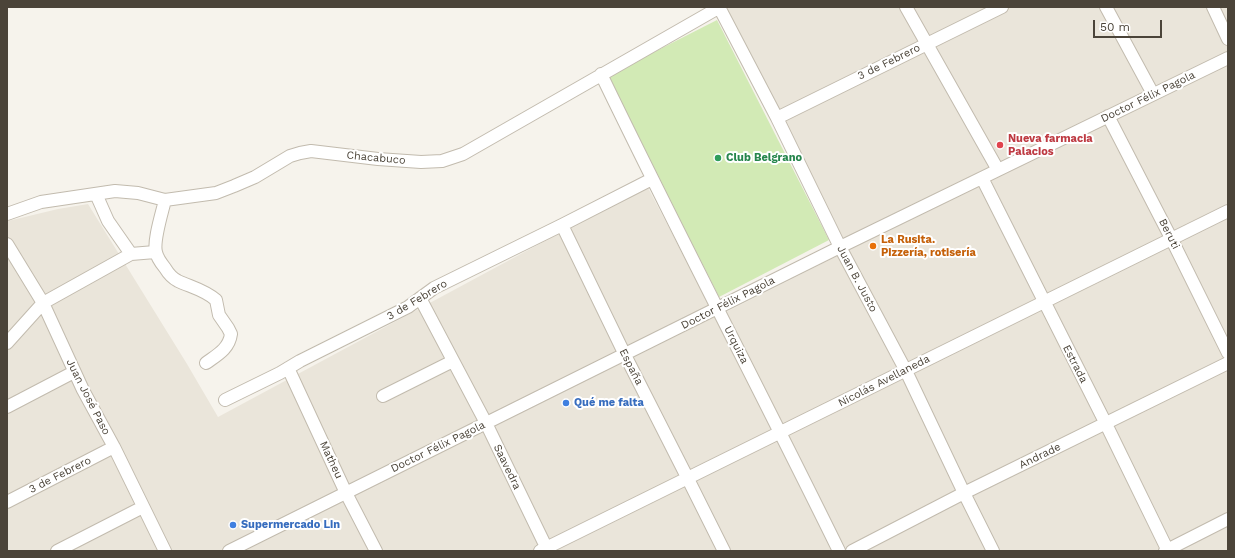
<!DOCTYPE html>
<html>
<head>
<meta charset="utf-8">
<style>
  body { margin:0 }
  #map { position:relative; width:1235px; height:558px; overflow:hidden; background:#f6f3ec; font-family:"Work Sans",sans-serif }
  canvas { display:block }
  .frame { position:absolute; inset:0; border:8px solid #4b4439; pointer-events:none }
  .scale { position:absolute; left:1093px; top:20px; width:69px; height:18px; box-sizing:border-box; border:2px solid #4b4439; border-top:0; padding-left:5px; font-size:12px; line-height:14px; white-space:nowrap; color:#4b4439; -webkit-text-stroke:3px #fff; paint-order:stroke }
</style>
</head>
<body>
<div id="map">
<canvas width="1235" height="558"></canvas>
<div class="frame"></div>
<div class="scale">50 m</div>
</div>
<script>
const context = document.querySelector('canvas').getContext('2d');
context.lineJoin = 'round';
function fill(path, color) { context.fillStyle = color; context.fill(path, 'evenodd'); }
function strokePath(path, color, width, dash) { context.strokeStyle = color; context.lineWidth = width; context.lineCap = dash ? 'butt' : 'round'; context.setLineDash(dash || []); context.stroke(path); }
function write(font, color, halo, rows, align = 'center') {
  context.font = font + ' "Work Sans",sans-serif'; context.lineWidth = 4; context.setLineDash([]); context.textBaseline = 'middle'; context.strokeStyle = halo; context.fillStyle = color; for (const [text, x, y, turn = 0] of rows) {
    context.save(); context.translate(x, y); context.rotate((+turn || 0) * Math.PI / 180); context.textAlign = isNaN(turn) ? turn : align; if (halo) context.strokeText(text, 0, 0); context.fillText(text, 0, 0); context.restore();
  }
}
fill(new Path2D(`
  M 730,7 L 1228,7 L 1228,551 L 7,551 L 8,221 L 58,209 L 88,204 L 187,364 L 218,417 L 647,186 L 716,317 L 847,251 L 726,9 Z`), '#eae5da');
fill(new Path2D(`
  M 717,20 L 829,240 L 719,297 L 607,76 Z`), '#d2eab5');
const minor = new Path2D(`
  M 719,7 L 777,118 L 840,247 L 906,371 L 964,493 L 993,551
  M 906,7 L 998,170
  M 1106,7 L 1153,94
  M 1213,7 L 1228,39
  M 601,74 C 678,234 761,392 839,551
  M 1108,116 L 1172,240 L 1228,353
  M 777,118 L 1002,7
  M 982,178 L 1106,424 L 1168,551
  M 96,194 L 108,221 L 131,254
  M 165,200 C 162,213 153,241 156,252 C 157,258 161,263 165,268 C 168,273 172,278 178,281 C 191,287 205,290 216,300 L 219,315 L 228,328 L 231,334 C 229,349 217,355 206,363
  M 7,214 L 41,202 L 115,191 L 138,193 L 165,200 L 216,193 L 234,186 L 255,177 L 290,156 L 300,153 L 311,151 L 378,159 L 421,162 L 442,161 L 463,154 L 720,7
  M 562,225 L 625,355 L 688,479 L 724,551
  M 7,244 L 43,303 L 83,390 L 114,447 L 165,551
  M 420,298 L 486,423 L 548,551
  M 7,343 L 43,303 L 131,254 L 155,252
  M 288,368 L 346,493 L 376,551
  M 383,396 L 453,361
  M 225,400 L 280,373 L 300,361 L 408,307 L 434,288 L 562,225 L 652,179
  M 7,407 L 74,372
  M 7,502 L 114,447
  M 57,551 L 143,507
  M 229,551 L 840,247 L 1228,58
  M 540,551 L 1228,211
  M 852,551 L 964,493 L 1228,363
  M 1165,551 L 1228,519`);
strokePath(minor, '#c2bbae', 14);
strokePath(minor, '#fff', 12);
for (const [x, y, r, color] of [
  [1000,145,4,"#e0444e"],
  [718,158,4,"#2e9e5b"],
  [873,246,4,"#e8710a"],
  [566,403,4,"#3f7fe0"],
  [233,525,4,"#3f7fe0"]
]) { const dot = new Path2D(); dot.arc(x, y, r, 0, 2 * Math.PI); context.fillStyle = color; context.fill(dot); strokePath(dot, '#fff', 1.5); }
write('11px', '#4b4439', '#fff', [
  ["3 de Febrero",889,62,-26],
  ["Doctor Félix Pagola",1148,97,-26],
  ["Chacabuco",376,158,5],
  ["Beruti",1169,234,63],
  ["Juan B. Justo",857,279,62],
  ["3 de Febrero",417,300,-31],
  ["Doctor Félix Pagola",728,303,-27],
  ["Urquiza",736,345,63],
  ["Estrada",1075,364,63],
  ["España",631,367,63],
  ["Nicolás Avellaneda",884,381,-27],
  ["Juan José Paso",88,397,63],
  ["Doctor Félix Pagola",438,447,-26],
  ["Andrade",1040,456,-26],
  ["Matheu",331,460,65],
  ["Saavedra",507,467,64],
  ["3 de Febrero",60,475,-27]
]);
write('bold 11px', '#be3a42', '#fff', [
  ["Nueva farmacia",1008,139],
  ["Palacios",1008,152]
], 'left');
write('bold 11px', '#27864d', '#fff', [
  ["Club Belgrano",726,158]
], 'left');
write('bold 11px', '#c56008', '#fff', [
  ["La Rusita.",881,240],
  ["Pizzería, rotisería",881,253]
], 'left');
write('bold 11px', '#366cbe', '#fff', [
  ["Qué me falta",574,403],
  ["Supermercado Lin",241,525]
], 'left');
</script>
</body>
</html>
